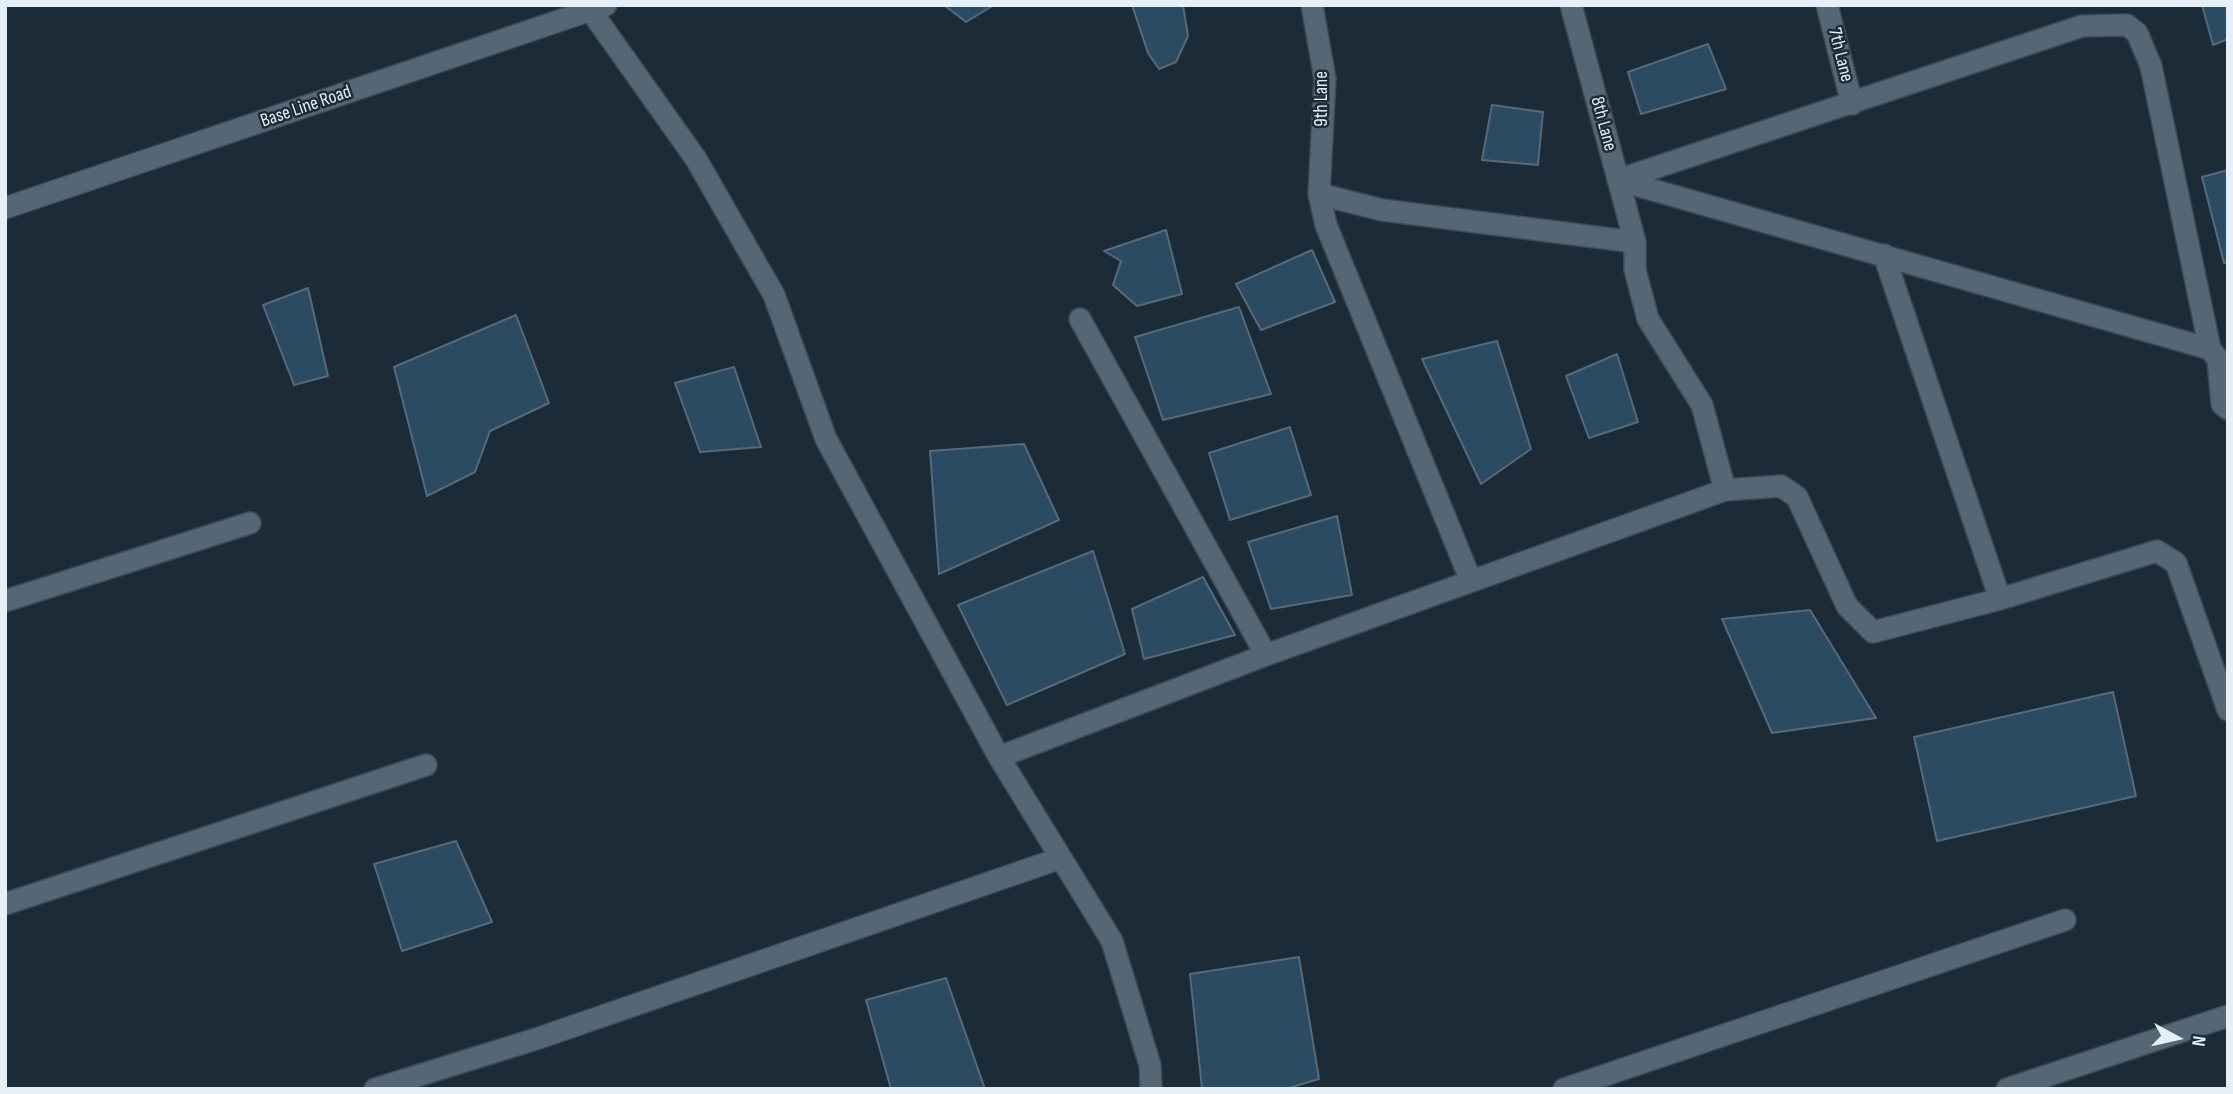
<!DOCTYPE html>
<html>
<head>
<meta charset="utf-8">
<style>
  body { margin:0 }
  #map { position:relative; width:2233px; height:1094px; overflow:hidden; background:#1b2b37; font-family:"Sofia Sans Condensed",sans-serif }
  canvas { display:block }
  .frame { position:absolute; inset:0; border:7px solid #e5eff7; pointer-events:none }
  .north { position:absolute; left:2142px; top:1003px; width:70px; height:70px; -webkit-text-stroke:5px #1b2b37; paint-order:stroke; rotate:98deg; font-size:19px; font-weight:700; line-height:28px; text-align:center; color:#e5eff7 }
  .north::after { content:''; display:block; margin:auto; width:24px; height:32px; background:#e5eff7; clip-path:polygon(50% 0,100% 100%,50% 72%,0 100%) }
</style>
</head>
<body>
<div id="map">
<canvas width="2233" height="1094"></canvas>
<div class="frame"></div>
<div class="north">N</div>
</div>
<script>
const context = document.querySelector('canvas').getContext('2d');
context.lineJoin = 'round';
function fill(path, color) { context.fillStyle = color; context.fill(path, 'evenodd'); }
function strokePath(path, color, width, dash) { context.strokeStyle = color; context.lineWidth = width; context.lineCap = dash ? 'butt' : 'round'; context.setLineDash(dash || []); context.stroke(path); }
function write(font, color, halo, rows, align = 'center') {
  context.font = font + ' "Sofia Sans Condensed",sans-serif'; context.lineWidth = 5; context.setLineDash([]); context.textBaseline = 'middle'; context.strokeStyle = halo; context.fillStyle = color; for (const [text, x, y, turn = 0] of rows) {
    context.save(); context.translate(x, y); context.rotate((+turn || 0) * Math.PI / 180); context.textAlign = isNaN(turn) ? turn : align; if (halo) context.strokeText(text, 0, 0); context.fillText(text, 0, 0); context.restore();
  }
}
const building = new Path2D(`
  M 944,5 L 994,5 L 966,22 Z
  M 1132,5 L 1183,5 L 1188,36 L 1176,62 L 1159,69 L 1148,53 Z
  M 2202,5 L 2228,5 L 2228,39 L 2213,45 Z
  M 1708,44 L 1726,89 L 1641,114 L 1628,72 Z
  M 1492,105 L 1543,112 L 1538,165 L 1482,160 Z
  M 2228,170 L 2228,262 L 2224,263 L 2202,177 Z
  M 1166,230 L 1182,294 L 1137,306 L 1113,285 L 1121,261 L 1104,251 Z
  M 1312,250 L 1335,302 L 1261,330 L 1236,284 Z
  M 308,288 L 328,376 L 294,385 L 263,305 Z
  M 1239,307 L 1271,394 L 1163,420 L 1135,337 Z
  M 516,315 L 549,403 L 490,431 L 475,472 L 427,496 L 394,367 Z
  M 1497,341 L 1531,449 L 1481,484 L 1422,359 Z
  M 1617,354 L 1638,422 L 1589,438 L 1566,376 Z
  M 734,367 L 761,447 L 700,452 L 675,383 Z
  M 1290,427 L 1311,495 L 1230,520 L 1209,453 Z
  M 1024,444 L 1059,520 L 939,574 L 930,451 Z
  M 1337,516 L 1352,595 L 1271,609 L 1248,542 Z
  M 1093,551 L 1125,654 L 1007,705 L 958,605 Z
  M 1203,577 L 1235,635 L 1144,659 L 1132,609 Z
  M 1810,610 L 1876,718 L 1772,733 L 1722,619 Z
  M 2113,692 L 2136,796 L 1937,841 L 1914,737 Z
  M 456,841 L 492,922 L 402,951 L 374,864 Z
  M 1299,957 L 1319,1079 L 1285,1089 L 1202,1089 L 1190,974 Z
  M 946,978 L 985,1089 L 891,1089 L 866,1000 Z`);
fill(building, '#2b4b63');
strokePath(building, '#586a78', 2);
const minor = new Path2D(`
  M 1312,5 L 1325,79 L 1319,194 L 1326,225 L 1471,581
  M 1571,5 L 1635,242 L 1635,270 L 1648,319 L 1702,405 L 1725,490
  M 1827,5 L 1852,104
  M 591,11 L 696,159 L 774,295 L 826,439 L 999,757 L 1112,941 L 1150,1065 L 1151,1089
  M 1618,180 L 2082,26 L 2127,25 L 2137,33 L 2151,66 L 2210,349 L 2218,359 L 2222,404 L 2228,409
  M 1618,180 L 2210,349
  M 1319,194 L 1382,210 L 1635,242
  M 5,208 L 606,5
  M 1884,255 L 2000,599
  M 1080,319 L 1266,655
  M 5,601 L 250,523
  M 999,757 L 1266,655 L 1725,490 L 1781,486 L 1797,497 L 1847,606 L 1873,632 L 2000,599 L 2157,551 L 2176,563 L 2228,710
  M 5,904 L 426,765
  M 375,1089 L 536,1039 L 1061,858
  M 1564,1089 L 2065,920
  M 2007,1089 L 2228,1016`);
strokePath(minor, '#3b4952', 24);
strokePath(minor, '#556775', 21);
write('19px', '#e5eff7', '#1b2b37', [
  ["7th Lane",1840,55,76],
  ["9th Lane",1322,99,-90],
  ["Base Line Road",306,107,-19],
  ["8th Lane",1603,124,75]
]);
</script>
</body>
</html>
